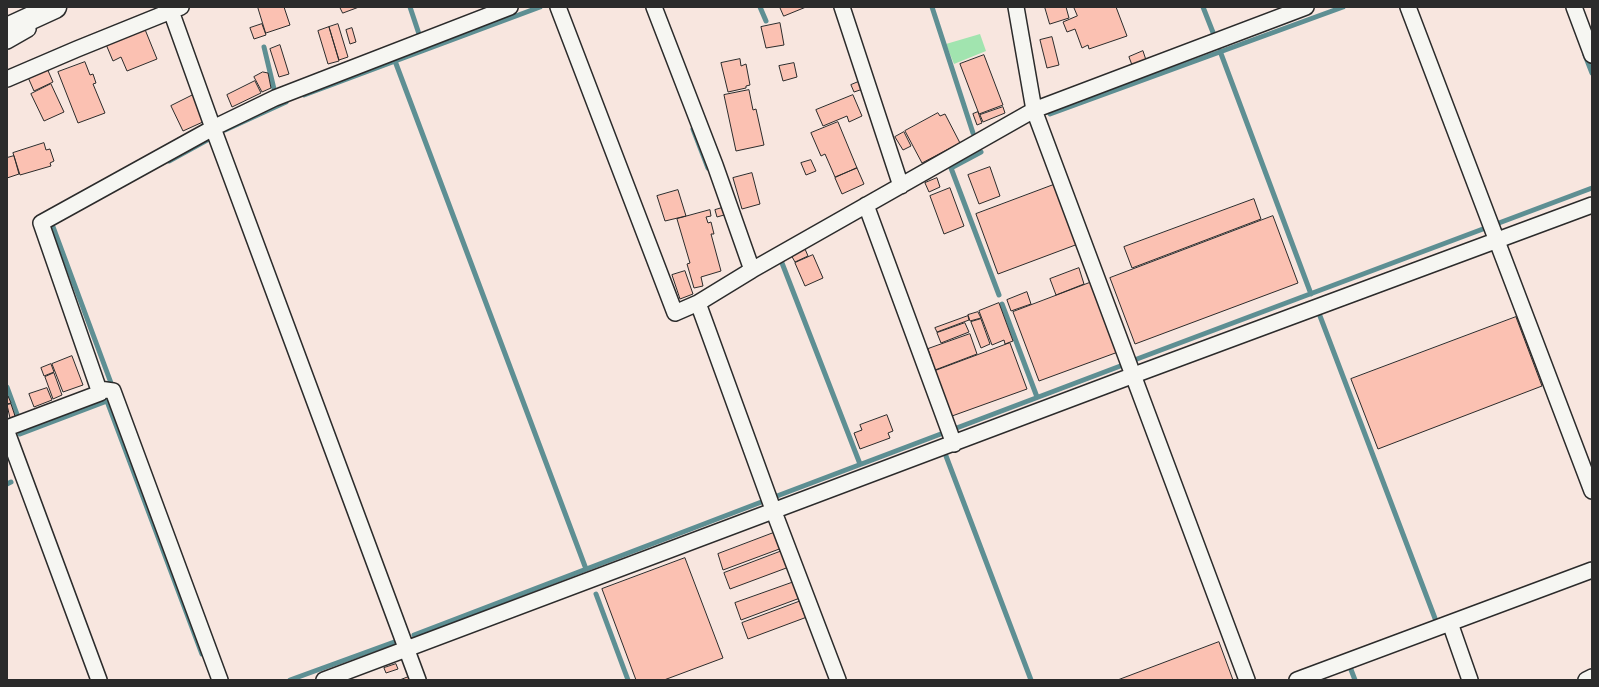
<!DOCTYPE html>
<html>
<head>
<meta charset="utf-8">
<style>
  body { margin:0 }
  #map { position:relative; width:1599px; height:687px; overflow:hidden; background:#f8e6df; font-family:"Patrick Hand",sans-serif }
  canvas { display:block }
  .frame { position:absolute; inset:0; border:8px solid #2b2b2b; pointer-events:none }
</style>
</head>
<body>
<div id="map">
<canvas width="1599" height="687"></canvas>
<div class="frame"></div>
</div>
<script>
const context = document.querySelector('canvas').getContext('2d');
context.lineJoin = 'round';
function fill(path, color) { context.fillStyle = color; context.fill(path, 'evenodd'); }
function strokePath(path, color, width, dash) { context.strokeStyle = color; context.lineWidth = width; context.lineCap = dash ? 'butt' : 'round'; context.setLineDash(dash || []); context.stroke(path); }
fill(new Path2D(`
  M 980,34 L 986,51 L 954,64 L 946,44 Z`), '#a1e4af');
strokePath(new Path2D(`
  M 410,7 L 419,34
  M 760,7 L 766,21
  M 932,7 L 973,133
  M 1203,7 L 1214,35
  M 264,47 L 274,89
  M 1220,51 L 1311,294
  M 1585,55 L 1592,73
  M 395,61 L 586,569
  M 304,95 L 540,7
  M 1050,114 L 1343,7
  M 693,129 L 708,168
  M 225,130 L 286,102
  M 981,152 L 951,168 L 999,295
  M 169,161 L 209,139
  M 55,222 L 52,224 L 111,383
  M 782,263 L 860,464
  M 1002,304 L 1037,397
  M 1320,316 L 1436,621
  M 1137,359 L 1592,188
  M 7,387 L 18,417
  M 20,434 L 107,401 L 202,654
  M 946,456 L 1031,680
  M 7,484 L 11,482
  M 777,496 L 1123,365
  M 596,594 L 628,680
  M 414,635 L 764,501
  M 1355,665 L 1350,667 L 1355,680
  M 290,680 L 397,641`), '#5e8f93', 5);
const building = new Path2D(`
  M 258,7 L 284,7 L 290,25 L 266,33 Z
  M 340,7 L 359,7 L 343,13 Z
  M 780,7 L 806,7 L 784,16 Z
  M 1045,7 L 1066,7 L 1069,18 L 1050,24 Z
  M 1074,7 L 1116,7 L 1127,36 L 1089,49 L 1088,45 L 1082,48 L 1075,29 L 1067,32 L 1063,22 L 1077,16 Z
  M 780,23 L 784,45 L 766,48 L 761,27 Z
  M 262,24 L 266,35 L 254,39 L 250,28 Z
  M 338,24 L 348,57 L 339,60 L 329,27 Z
  M 144,27 L 157,59 L 127,71 L 121,57 L 113,61 L 105,42 Z
  M 329,27 L 339,61 L 328,64 L 318,31 Z
  M 352,28 L 356,42 L 350,44 L 346,30 Z
  M 1052,37 L 1059,65 L 1047,68 L 1040,40 Z
  M 280,45 L 289,74 L 279,77 L 270,49 Z
  M 1143,51 L 1146,60 L 1132,65 L 1129,57 Z
  M 984,55 L 1003,105 L 979,114 L 960,64 Z
  M 740,59 L 741,66 L 746,64 L 750,85 L 746,86 L 746,88 L 728,92 L 721,63 Z
  M 85,62 L 90,75 L 93,74 L 96,83 L 93,84 L 105,113 L 78,123 L 58,72 Z
  M 794,63 L 797,77 L 783,81 L 779,66 Z
  M 46,66 L 53,82 L 34,91 L 27,75 Z
  M 263,72 L 268,73 L 271,88 L 262,92 L 254,77 Z
  M 863,80 L 866,88 L 854,92 L 851,85 Z
  M 255,81 L 261,93 L 232,107 L 227,95 Z
  M 51,84 L 64,112 L 44,121 L 31,94 Z
  M 749,90 L 753,110 L 756,109 L 764,145 L 736,151 L 724,95 Z
  M 193,95 L 205,121 L 183,131 L 171,106 Z
  M 853,95 L 862,116 L 849,122 L 847,116 L 823,126 L 816,110 Z
  M 1003,107 L 1005,113 L 983,122 L 980,115 Z
  M 978,112 L 982,123 L 977,125 L 973,114 Z
  M 938,113 L 940,116 L 945,114 L 960,143 L 922,163 L 905,131 Z
  M 838,122 L 857,168 L 835,177 L 825,154 L 821,156 L 811,133 Z
  M 904,132 L 911,146 L 903,150 L 895,137 Z
  M 44,143 L 46,150 L 50,149 L 54,161 L 50,163 L 51,166 L 20,175 L 13,153 Z
  M 14,156 L 19,174 L 7,178 L 7,158 Z
  M 811,160 L 816,171 L 806,175 L 801,163 Z
  M 990,167 L 1000,196 L 979,204 L 968,175 Z
  M 857,168 L 864,184 L 842,194 L 835,178 Z
  M 752,173 L 760,204 L 742,209 L 733,178 Z
  M 937,178 L 940,187 L 929,192 L 925,183 Z
  M 1056,184 L 1078,244 L 998,274 L 976,214 Z
  M 950,188 L 964,226 L 944,234 L 930,196 Z
  M 678,190 L 686,216 L 665,221 L 657,196 Z
  M 1254,199 L 1261,219 L 1132,268 L 1124,247 Z
  M 722,208 L 724,215 L 717,217 L 715,210 Z
  M 710,210 L 711,216 L 706,217 L 708,223 L 711,222 L 714,234 L 711,234 L 721,271 L 701,277 L 703,286 L 694,288 L 687,264 L 690,263 L 677,219 Z
  M 1273,216 L 1298,283 L 1135,344 L 1110,278 Z
  M 805,249 L 808,256 L 795,262 L 791,255 Z
  M 813,255 L 823,278 L 805,286 L 795,263 Z
  M 1079,268 L 1084,284 L 1056,295 L 1050,279 Z
  M 685,271 L 693,294 L 680,299 L 672,275 Z
  M 1092,282 L 1118,352 L 1039,381 L 1013,312 Z
  M 1027,292 L 1031,304 L 1011,311 L 1007,300 Z
  M 999,303 L 1013,341 L 1005,344 L 1004,340 L 992,345 L 979,311 Z
  M 978,312 L 981,318 L 970,321 L 968,315 Z
  M 968,316 L 969,320 L 937,332 L 935,328 Z
  M 1516,317 L 1542,386 L 1378,449 L 1351,379 Z
  M 981,319 L 990,344 L 981,348 L 971,322 Z
  M 965,323 L 969,332 L 941,343 L 937,333 Z
  M 970,334 L 977,354 L 935,370 L 928,349 Z
  M 1010,343 L 1027,389 L 952,416 L 935,371 Z
  M 72,356 L 83,385 L 63,392 L 52,364 Z
  M 51,364 L 54,372 L 44,376 L 41,368 Z
  M 54,373 L 62,395 L 53,399 L 45,377 Z
  M 47,388 L 52,400 L 34,407 L 29,394 Z
  M 7,396 L 8,396 L 11,403 L 7,404 Z
  M 11,404 L 15,416 L 10,418 L 7,405 Z
  M 887,415 L 893,431 L 888,433 L 890,438 L 860,449 L 854,433 L 862,430 L 860,425 Z
  M 776,532 L 782,548 L 723,570 L 718,554 Z
  M 782,551 L 789,567 L 730,589 L 724,573 Z
  M 685,558 L 723,658 L 664,680 L 636,680 L 602,589 Z
  M 794,582 L 800,598 L 741,620 L 735,603 Z
  M 801,601 L 807,617 L 748,639 L 742,623 Z
  M 1219,642 L 1233,680 L 1118,680 Z
  M 396,664 L 398,669 L 386,673 L 384,668 Z
  M 411,676 L 412,680 L 400,680 Z`);
fill(building, '#fbc1b2');
strokePath(building, '#2b2b2b', 1);
const street = new Path2D(`
  M 558,7 L 675,313 L 698,303
  M 654,7 L 715,165 L 752,270
  M 842,7 L 901,186
  M 1016,7 L 1034,110 L 1247,680
  M 1408,7 L 1592,491
  M 1574,7 L 1592,55
  M 171,11 L 213,128 L 418,680
  M 7,41 L 28,29
  M 7,79 L 77,49 L 181,7
  M 866,205 L 954,444
  M 99,389 L 113,391 L 220,680
  M 7,428 L 100,393 L 41,223 L 213,128 L 275,98 L 510,7
  M 7,432 L 99,680
  M 1450,623 L 1470,680
  M 324,680 L 1134,375 L 1592,205
  M 838,680 L 774,512 L 698,303 L 752,270 L 1034,110 L 1306,7
  M 1297,680 L 1592,570
  M 1586,680 L 1592,677`);
const primary = new Path2D(`
  M 7,29 L 55,7`);
strokePath(street, '#2b2b2b', 18);
strokePath(primary, '#2b2b2b', 25);
strokePath(street, '#f6f6f2', 15);
strokePath(primary, '#f6f6f2', 22);
</script>
</body>
</html>
